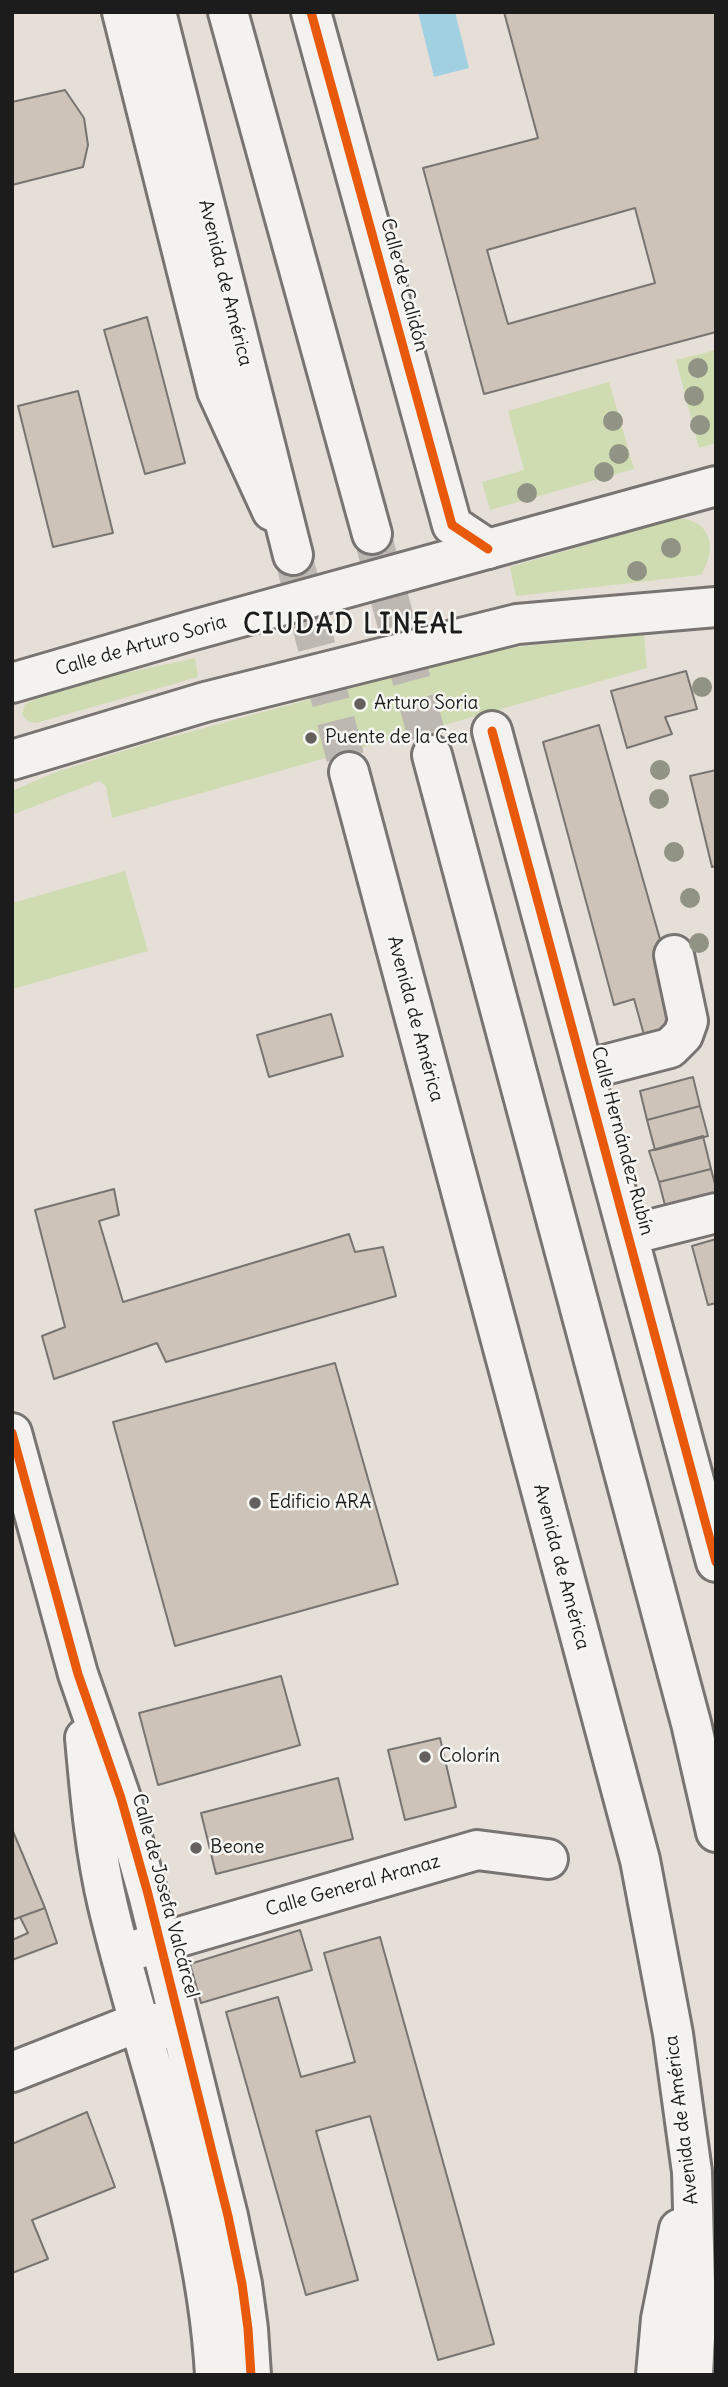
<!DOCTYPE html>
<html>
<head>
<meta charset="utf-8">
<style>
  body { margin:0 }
  #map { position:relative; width:728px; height:2387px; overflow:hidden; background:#e6dfd8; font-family:Delius,sans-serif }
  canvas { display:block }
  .frame { position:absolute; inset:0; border:14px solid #1c1c1c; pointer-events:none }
</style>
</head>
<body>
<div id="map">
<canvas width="728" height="2387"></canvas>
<div class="frame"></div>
</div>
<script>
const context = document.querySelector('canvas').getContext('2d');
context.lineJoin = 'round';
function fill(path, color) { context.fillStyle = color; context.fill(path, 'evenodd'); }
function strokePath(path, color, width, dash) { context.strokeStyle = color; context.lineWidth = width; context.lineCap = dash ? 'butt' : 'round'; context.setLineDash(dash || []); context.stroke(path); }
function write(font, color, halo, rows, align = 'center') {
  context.font = font + ' Delius,sans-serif'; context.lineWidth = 5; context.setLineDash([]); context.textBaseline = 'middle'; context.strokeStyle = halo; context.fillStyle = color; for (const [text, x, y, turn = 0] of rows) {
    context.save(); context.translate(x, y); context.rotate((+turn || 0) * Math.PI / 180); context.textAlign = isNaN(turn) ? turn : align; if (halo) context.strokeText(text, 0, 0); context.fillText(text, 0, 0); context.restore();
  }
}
fill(new Path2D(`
  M 716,350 L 716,443 L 699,448 L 676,360 Z
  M 609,382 L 634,469 L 490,510 L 482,482 L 524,470 L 508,411 Z
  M 678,518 C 713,521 717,549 701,575 L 516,596 L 510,567 Z
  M 644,635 L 647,668 L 112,818 L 106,786 L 99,781 L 12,815 L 12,791 L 56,772 L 149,743 L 495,649 Z
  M 195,658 L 198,677 L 36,723 L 27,721 L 22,715 L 25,704 C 78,680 139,671 195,658 Z
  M 125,871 L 148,951 L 12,989 L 12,903 Z`), '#cfdbb0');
fill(new Path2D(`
  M 418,12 L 455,12 L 469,68 L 434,77 Z`), '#a1d0e0');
const building = new Path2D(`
  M 504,12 L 716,12 L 716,332 L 484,394 L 423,168 L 538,138 ZM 635,208 L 655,283 L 508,324 L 487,250 Z
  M 65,90 L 84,118 L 88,145 L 83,167 L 12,185 L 12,102 Z
  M 147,317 L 185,463 L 145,474 L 104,330 Z
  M 78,391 L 113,533 L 53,547 L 18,406 Z
  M 686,671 L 697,709 L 665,717 L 672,734 L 627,748 L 611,691 Z
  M 599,725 L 681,1013 L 646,1042 L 634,999 L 614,1005 L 543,742 Z
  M 716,770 L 716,866 L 712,867 L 690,776 Z
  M 331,1014 L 343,1056 L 269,1077 L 257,1035 Z
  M 693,1077 L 700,1106 L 647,1120 L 640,1091 Z
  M 700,1106 L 708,1136 L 655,1150 L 647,1120 Z
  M 703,1136 L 711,1169 L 659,1182 L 649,1151 Z
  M 711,1169 L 716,1188 L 716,1200 L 667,1213 L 659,1182 Z
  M 114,1189 L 119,1215 L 99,1221 L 123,1302 L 349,1234 L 355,1252 L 383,1247 L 396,1296 L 166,1362 L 157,1343 L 54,1379 L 42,1336 L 65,1327 L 35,1210 Z
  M 716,1239 L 716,1303 L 708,1305 L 692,1246 Z
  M 335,1363 L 398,1584 L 175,1646 L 113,1422 Z
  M 281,1676 L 300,1745 L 158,1785 L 139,1713 Z
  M 440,1738 L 456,1807 L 405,1820 L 388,1750 Z
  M 338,1778 L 353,1839 L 216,1874 L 201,1813 Z
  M 12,1829 L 45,1908 L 12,1920 Z
  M 45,1908 L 57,1943 L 12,1960 L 12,1940 L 28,1933 L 20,1917 Z
  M 300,1930 L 312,1970 L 201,2003 L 190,1964 Z
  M 380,1937 L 494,2344 L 438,2360 L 370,2116 L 316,2131 L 358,2280 L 306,2295 L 226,2012 L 278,1997 L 301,2077 L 355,2062 L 324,1953 Z
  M 87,2112 L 115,2187 L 32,2220 L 48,2259 L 12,2273 L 12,2144 Z`);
fill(building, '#cec3b9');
strokePath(building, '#777471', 2);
strokePath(new Path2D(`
  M 372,534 L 432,755
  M 293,555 L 349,772`), '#beb8b2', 38, [38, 19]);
const minor = new Path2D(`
  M 122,12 L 217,391 L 272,511
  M 311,12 L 452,525 L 488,549
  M 492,731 L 716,1562
  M 585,1070 L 670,1048 L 683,1035 L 688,1021 L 674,955
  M 629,1235 L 716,1213
  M 12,1433 L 78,1674 L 121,1798 L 148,1894 L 228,2216 L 242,2284 L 248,2329 L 251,2375
  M 85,1738 C 90,1794 95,1851 108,1906 C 145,2062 206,2214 215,2375
  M 138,1949 L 477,1850 L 548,1859
  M 12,2072 L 139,2022 L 156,2023 L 160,2030`);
const major = new Path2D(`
  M 12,683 L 190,631 L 716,486
  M 12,760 L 205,702 L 517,624 L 716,607`);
const highway = new Path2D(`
  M 156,12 L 293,555
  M 228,12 L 372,534
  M 432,755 L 691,1723 L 716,1832
  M 349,772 L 640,1860 L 673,2034 L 692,2172 L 696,2319 L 693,2375
  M 656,2375 L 661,2319 L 679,2229`);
strokePath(minor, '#777471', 44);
strokePath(major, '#777471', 44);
strokePath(highway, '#777471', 44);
strokePath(minor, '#f3f2ef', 38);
strokePath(major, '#f3f2ef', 38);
strokePath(highway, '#f3f2ef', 38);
strokePath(new Path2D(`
  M 311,12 L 452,525 L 488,549
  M 492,731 L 716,1562
  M 12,1433 L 78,1674 L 121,1798 L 148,1894 L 228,2216 L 242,2284 L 248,2329 L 251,2375`), '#e8590c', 9);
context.fillStyle = '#919384';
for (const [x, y] of [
  [698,368],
  [694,396],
  [613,421],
  [700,425],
  [619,454],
  [604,472],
  [527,493],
  [671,548],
  [637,571],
  [702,687],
  [660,770],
  [659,799],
  [674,852],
  [690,898],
  [699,943]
]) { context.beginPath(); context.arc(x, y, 10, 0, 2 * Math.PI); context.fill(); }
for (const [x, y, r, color] of [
  [360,704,7,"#63605e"],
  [311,738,7,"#63605e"],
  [255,1503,7,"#63605e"],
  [425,1757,7,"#63605e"],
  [196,1848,7,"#63605e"]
]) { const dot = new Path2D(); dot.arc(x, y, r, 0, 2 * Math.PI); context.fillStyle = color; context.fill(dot); strokePath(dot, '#f6f6f2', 2.5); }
write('19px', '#1c1c1c', '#f6f6f2', [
  ["Avenida de América",225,283,76],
  ["Calle de Calidón",404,285,75],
  ["Calle de Arturo Soria",141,646,-16],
  ["Avenida de América",415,1019,75],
  ["Calle Hernández Rubín",622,1141,75],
  ["Avenida de América",561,1567,75],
  ["Calle General Aranaz",353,1886,-16],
  ["Calle de Josefa Valcárcel",165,1896,75],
  ["Avenida de América",682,2120,-97]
]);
write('19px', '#1c1c1c', '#f6f6f2', [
  ["Arturo Soria",374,704],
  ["Puente de la Cea",325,738],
  ["Edificio ARA",269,1503],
  ["Colorín",439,1757],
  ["Beone",210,1848]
], 'left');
context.letterSpacing = '2px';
write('bold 26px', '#1c1c1c', '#f6f6f2', [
  ["CIUDAD LINEAL",354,626]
]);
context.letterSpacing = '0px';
</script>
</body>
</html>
